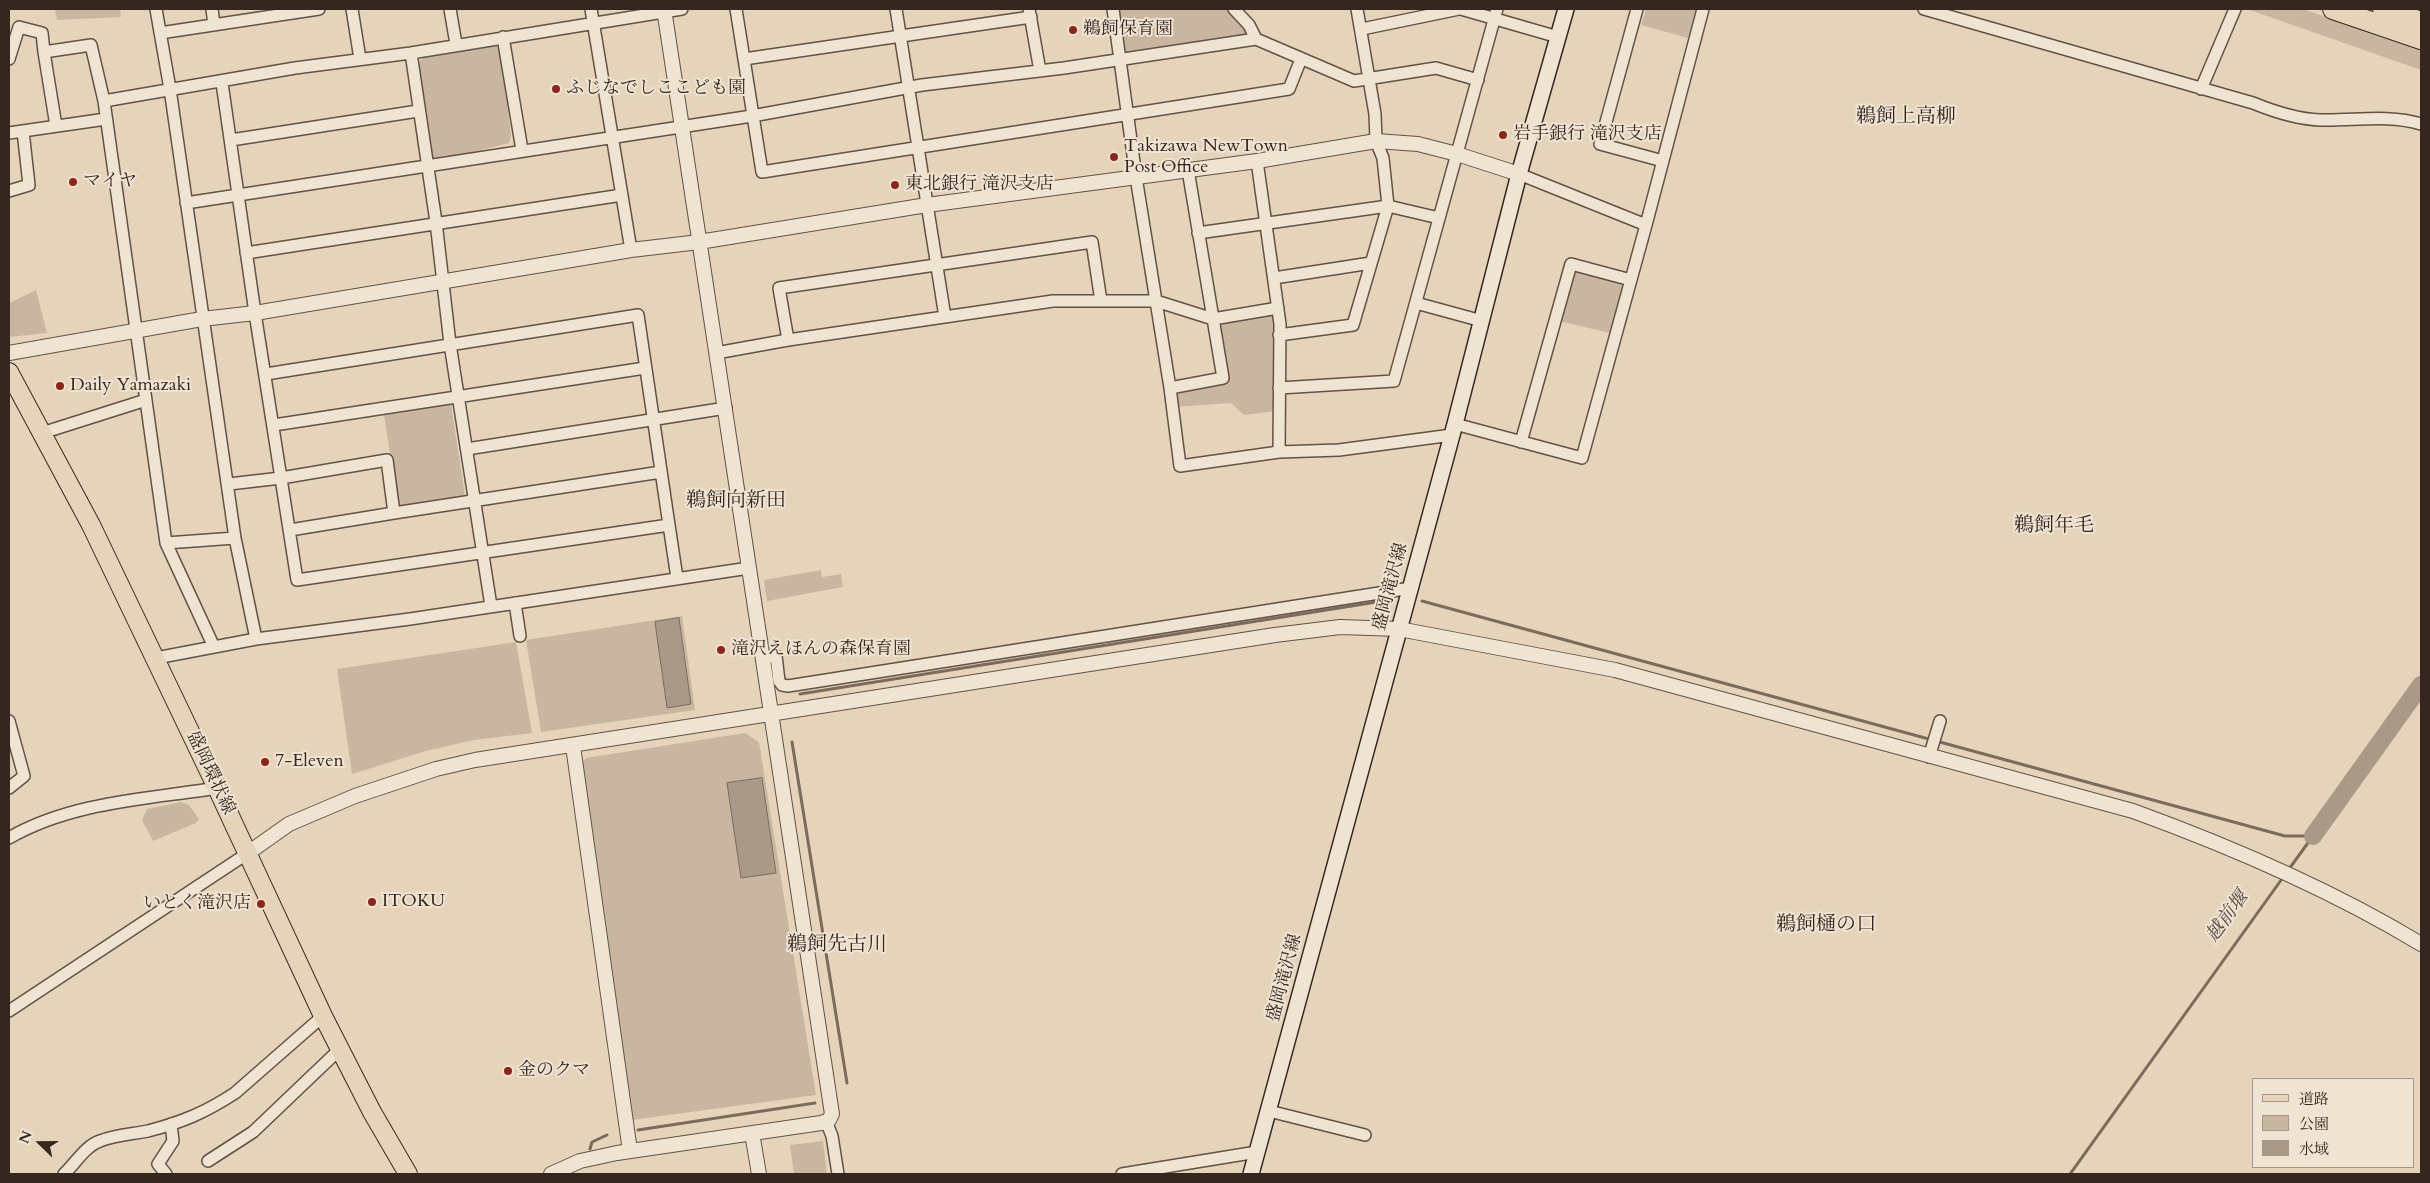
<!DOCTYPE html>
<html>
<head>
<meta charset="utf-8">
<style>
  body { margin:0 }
  #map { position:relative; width:2430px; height:1183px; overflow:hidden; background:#e6d4ba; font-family:Cardo,"Noto Serif JP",serif }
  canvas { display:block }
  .frame { position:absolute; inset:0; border:10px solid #362620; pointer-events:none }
  .legend { position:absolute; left:2252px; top:1078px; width:162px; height:90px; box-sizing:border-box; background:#efe3d2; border:1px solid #a5978b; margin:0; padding:6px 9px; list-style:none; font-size:15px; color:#362620 }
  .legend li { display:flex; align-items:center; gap:10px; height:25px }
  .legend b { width:25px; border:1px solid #a5978b }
  .north { position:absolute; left:15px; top:1118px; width:50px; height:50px; -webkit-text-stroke:4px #efe3d2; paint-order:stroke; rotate:292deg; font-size:14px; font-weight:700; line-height:20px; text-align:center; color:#362620 }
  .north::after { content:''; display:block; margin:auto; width:18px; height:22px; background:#362620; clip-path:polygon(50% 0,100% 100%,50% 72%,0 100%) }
</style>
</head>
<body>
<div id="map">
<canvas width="2430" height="1183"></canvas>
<div class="frame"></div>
<ul class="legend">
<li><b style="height:6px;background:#e6d4ba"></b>道路</li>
<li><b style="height:14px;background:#c8b6a0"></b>公園</li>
<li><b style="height:14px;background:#aa9986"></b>水域</li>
</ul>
<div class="north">N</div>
</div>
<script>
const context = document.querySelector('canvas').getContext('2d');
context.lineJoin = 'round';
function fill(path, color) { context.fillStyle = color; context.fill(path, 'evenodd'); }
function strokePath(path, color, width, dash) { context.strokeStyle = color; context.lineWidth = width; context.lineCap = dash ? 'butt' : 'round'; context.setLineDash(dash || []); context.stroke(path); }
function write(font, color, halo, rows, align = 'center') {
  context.font = font + ' Cardo,"Noto Serif JP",serif'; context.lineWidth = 4; context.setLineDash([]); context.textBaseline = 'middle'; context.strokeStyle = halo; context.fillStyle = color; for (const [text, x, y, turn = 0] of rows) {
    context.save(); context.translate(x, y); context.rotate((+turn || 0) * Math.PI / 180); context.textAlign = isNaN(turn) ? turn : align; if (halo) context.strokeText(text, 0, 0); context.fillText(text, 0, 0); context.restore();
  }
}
fill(new Path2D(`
  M 55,9 L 120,9 L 121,17 L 57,20 Z
  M 1116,9 L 1229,9 L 1245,26 L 1249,36 L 1132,53 L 1122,51 Z
  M 1646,9 L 1696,9 L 1688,38 L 1641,25 Z
  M 2247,9 L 2303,9 L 2421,50 L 2421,70 Z
  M 493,43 L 501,49 L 511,136 L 509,143 L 438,161 L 429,159 L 419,70 L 420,61 L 426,56 Z
  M 1578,269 L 1625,282 L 1610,333 L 1559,321 L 1572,272 Z
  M 36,290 L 47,333 L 9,337 L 9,303 Z
  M 1276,311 L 1275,411 L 1244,415 L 1231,403 L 1175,407 L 1173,390 L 1225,380 L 1216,321 Z
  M 451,404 L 465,496 L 398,506 L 384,415 Z
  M 821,570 L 822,577 L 841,574 L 843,587 L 767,601 L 764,580 Z
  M 682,616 L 695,710 L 541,732 L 526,640 Z
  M 516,642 L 532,733 L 474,740 L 426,751 L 352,774 L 337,669 Z
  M 745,733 L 759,742 L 816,1095 L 632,1120 L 581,764 L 586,758 Z
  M 181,802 L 189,805 L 199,819 L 196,823 L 153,841 L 142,820 L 147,809 Z
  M 823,1141 L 827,1174 L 794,1174 L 790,1145 Z`), '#c8b6a0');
const water = new Path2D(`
  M 679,618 L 691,704 L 667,708 L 655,622 Z
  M 762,778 L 776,873 L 741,878 L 727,783 Z`);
fill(water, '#aa9986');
strokePath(water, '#7c6b5d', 1);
strokePath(new Path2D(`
  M 1422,601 L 2285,836 L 2313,836 L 2289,869
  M 800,694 L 1389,600
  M 792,742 L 847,1083
  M 638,1130 L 815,1103
  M 590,1149 L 592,1142 L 607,1135
  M 2070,1174 L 2284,876`), '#7c6b5d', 3);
strokePath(new Path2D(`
  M 2313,836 L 2421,685`), '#aa9986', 18);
const minor = new Path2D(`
  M 156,9 L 170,89 L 235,538 L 256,639
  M 212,9 L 214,25
  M 352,9 L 360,59
  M 450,9 L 456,44
  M 591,9 L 631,250
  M 736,9 L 762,172 L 1289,89 L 1301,59
  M 896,9 L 945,317
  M 1029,9 L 1040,71
  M 1113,9 L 1136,177 L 1170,388 L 1180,466 L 1279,452 L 1339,450 L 1452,435
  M 1234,9 L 1249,25 L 1256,39
  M 1461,9 L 1558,37
  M 1637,9 L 1600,144 L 1663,161
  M 1924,9 L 2253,103 C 2275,112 2296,119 2320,120 C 2354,121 2388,114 2421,124
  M 1362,29 L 1459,9
  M 160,33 L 319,9
  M 503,37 L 522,150
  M 411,53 L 436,222 L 450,344 L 491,606
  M 9,59 L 19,27 L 42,33 L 44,52
  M 744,59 L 1031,17
  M 222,83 L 255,313 L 297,580 L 669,525 L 638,315 L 266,374
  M 2201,89 L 2235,9
  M 56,126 L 44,52 L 91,45 L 104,101
  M 9,133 L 106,119
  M 231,140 L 418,111
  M 1257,161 L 1280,324 L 1279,452
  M 1519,174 L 1646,225
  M 9,191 L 29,185 L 23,131
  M 186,203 L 752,116 L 922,85 L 1064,68 L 1256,39 L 1354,81 L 1436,68 L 1478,80
  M 1198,233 L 1388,206 L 1439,218
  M 246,253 L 622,195
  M 1274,278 L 1371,263
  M 1416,303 L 1482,321
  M 1279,335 L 1353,325 L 1388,206 L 1383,158 L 1376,141 L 1375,114 L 1357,9
  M 788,340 L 779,288 L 1092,242 L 1101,301
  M 716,353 L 788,340 L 1053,301 L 1156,301 L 1213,319 L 1278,308
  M 1170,388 L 1223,378 L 1188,170
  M 1279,388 L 1394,381 L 1497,9
  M 1455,424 L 1582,458 L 1646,225 L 1703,9
  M 274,425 L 645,368
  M 42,433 L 146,400
  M 1521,442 L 1571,264 L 1631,280
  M 467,449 L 726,408
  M 229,484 L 281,478 L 387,460 L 394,513 L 661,472
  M 669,525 L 677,578
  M 290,530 L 394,513
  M 166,543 L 235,538
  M 515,603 L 520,636
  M 214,647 L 166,543 L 104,101 L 295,68 L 411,53 L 682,9
  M 156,658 L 256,639 L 410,619 L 749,568
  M 763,658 L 776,656 L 779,681 L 782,685 L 788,686 L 1411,588
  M 9,721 L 24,776 L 9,788
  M 1929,757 L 1940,721
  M 9,838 C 71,802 148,799 217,788
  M 9,1011 L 248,853
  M 1269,1111 L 1365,1135
  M 821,1123 L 828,1126 L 832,1136 L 838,1174
  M 208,1161 L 253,1132 L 340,1049
  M 64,1174 C 75,1164 85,1146 100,1141 C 115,1135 133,1134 148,1131 C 183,1122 206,1112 235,1093 L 323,1016
  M 166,1174 L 158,1164 L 173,1141 L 171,1124
  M 1122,1174 L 1257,1152`);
const tertiary = new Path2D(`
  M 9,353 L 202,319 L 255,313 L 631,250 L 699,242 L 927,205 L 1257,161 L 1376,141 L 1418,144 L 1457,154 L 1519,174
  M 573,746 L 630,1151
  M 248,853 L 289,824 L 355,796 L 436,769 L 475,760 L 1275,635 L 1340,627 L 1399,629 L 1615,670 L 2133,811 C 2232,847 2330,889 2421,944
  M 752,1133 L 759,1174
  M 551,1174 L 580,1161 L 617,1153 L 821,1123 L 829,1120 L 832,1114 L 664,9`);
const secondary = new Path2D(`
  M 1251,1174 L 1455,424 L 1519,174 L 1566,9`);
const primary = new Path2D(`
  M 9,372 L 91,525 L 217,788 L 323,1016 L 372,1112 L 408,1174`);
const motorway = new Path2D(`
  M 2333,9 L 2421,39
  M 2383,9 L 2421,22`);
strokePath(minor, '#625246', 14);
strokePath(tertiary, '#625246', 16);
strokePath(secondary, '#362620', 18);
strokePath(primary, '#362620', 20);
strokePath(motorway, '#362620', 22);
strokePath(minor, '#efe3d2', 11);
strokePath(tertiary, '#efe3d2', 14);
strokePath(secondary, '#efe3d2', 15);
strokePath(primary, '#e6d4ba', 18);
strokePath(motorway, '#e6d4ba', 20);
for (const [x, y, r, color] of [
  [1073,30,5,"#8f2418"],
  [556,89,5,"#8f2418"],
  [1503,135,5,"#8f2418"],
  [1114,157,5,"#8f2418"],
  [73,182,5,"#8f2418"],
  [895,185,5,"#8f2418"],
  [60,386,5,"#8f2418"],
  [721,650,5,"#8f2418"],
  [265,762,5,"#8f2418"],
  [372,902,5,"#8f2418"],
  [261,904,5,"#8f2418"],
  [508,1071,5,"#8f2418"]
]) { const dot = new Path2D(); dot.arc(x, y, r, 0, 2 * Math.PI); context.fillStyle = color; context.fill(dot); strokePath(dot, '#efe3d2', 2); }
write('18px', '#362620', '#efe3d2', [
  ["鵜飼保育園",1083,30],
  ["ふじなでしここども園",566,89],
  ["岩手銀行 滝沢支店",1513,135],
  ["Takizawa NewTown",1124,147],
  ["Post Office",1124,168],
  ["マイヤ",83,182],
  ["東北銀行 滝沢支店",905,185],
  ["Daily Yamazaki",70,386],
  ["滝沢えほんの森保育園",731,650],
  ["7-Eleven",275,762],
  ["ITOKU",382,902],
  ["いとく滝沢店",251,904,"right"],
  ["金のクマ",518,1071]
], 'left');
write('18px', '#362620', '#efe3d2', [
  ["盛岡滝沢線",1391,587,-75],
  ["盛岡環状線",210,773,65],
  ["盛岡滝沢線",1285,978,-75]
]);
write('italic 19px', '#59483f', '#efe3d2', [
  ["越前堰",2228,917,-54]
]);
write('20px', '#362620', '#efe3d2', [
  ["鵜飼上高柳",1906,117],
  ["鵜飼向新田",736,501],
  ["鵜飼年毛",2054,526],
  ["鵜飼樋の口",1826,925],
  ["鵜飼先古川",837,945]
]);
</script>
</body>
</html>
